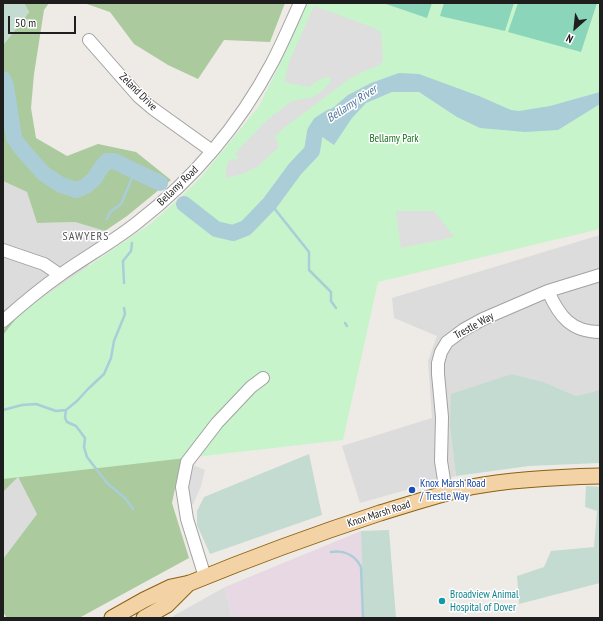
<!DOCTYPE html>
<html>
<head>
<meta charset="utf-8">
<style>
  body { margin:0 }
  #map { position:relative; width:603px; height:621px; overflow:hidden; background:#eeebe6; font-family:"PT Sans Narrow",sans-serif }
  canvas { display:block }
  .frame { position:absolute; inset:0; border:4px solid #1e1e1e; pointer-events:none }
  .north { position:absolute; left:555px; top:8px; width:40px; height:40px; -webkit-text-stroke:3px #fff; paint-order:stroke; rotate:207deg; font-size:11px; font-weight:700; line-height:16px; text-align:center; color:#1e1e1e }
  .north::after { content:''; display:block; margin:auto; width:14px; height:18px; background:#1e1e1e; clip-path:polygon(50% 0,100% 100%,50% 72%,0 100%) }
  .scale { position:absolute; left:8px; top:16px; width:68px; height:18px; box-sizing:border-box; border:2px solid #1e1e1e; border-top:0; padding-left:5px; font-size:12px; line-height:14px; white-space:nowrap; color:#1e1e1e; -webkit-text-stroke:3px #fff; paint-order:stroke }
</style>
</head>
<body>
<div id="map">
<canvas width="603" height="621"></canvas>
<div class="frame"></div>
<div class="north">N</div>
<div class="scale">50 m</div>
</div>
<script>
const context = document.querySelector('canvas').getContext('2d');
context.lineJoin = 'round';
function fill(path, color) { context.fillStyle = color; context.fill(path, 'evenodd'); }
function strokePath(path, color, width, dash) { context.strokeStyle = color; context.lineWidth = width; context.lineCap = dash ? 'butt' : 'round'; context.setLineDash(dash || []); context.stroke(path); }
function write(font, color, halo, rows, align = 'center') {
  context.font = font + ' "PT Sans Narrow",sans-serif'; context.lineWidth = 3; context.setLineDash([]); context.textBaseline = 'middle'; context.strokeStyle = halo; context.fillStyle = color; for (const [text, x, y, turn = 0] of rows) {
    context.save(); context.translate(x, y); context.rotate((+turn || 0) * Math.PI / 180); context.textAlign = isNaN(turn) ? turn : align; if (halo) context.strokeText(text, 0, 0); context.fillText(text, 0, 0); context.restore();
  }
}
fill(new Path2D(`
  M 3,181 L 27,192 L 37,223 L 75,222 L 105,231 L 87,268 L 20,314 L 3,330 Z
  M 600,235 L 600,390 L 576,396 L 544,382 L 512,374 L 450,427 L 456,476 L 360,503 L 342,446 L 432,418 L 428,361 L 437,336 L 394,318 L 392,298 Z
  M 18,477 L 37,514 L 3,559 L 3,492 Z
  M 225,587 L 232,618 L 171,618 L 175,615 Z`), '#dcdcdc');
fill(new Path2D(`
  M 361,531 L 363,618 L 232,618 L 225,587 Z`), '#e7d8e4');
fill(new Path2D(`
  M 24,3 L 49,3 L 44,10 L 34,74 L 31,108 L 36,138 L 67,156 L 98,144 L 136,152 L 171,180 L 127,216 L 105,231 L 75,222 L 37,223 L 27,192 L 3,181 L 3,45 L 29,12 Z
  M 84,3 L 285,3 L 270,42 L 224,40 L 198,79 L 168,65 L 134,44 L 110,12 Z
  M 20,314 L 182,455 L 172,503 L 189,558 L 79,618 L 7,618 L 3,612 L 3,559 L 37,514 L 18,477 L 3,492 L 3,330 Z`), '#abca9e');
fill(new Path2D(`
  M 3,3 L 24,3 L 29,12 L 3,45 Z
  M 512,374 L 544,382 L 576,396 L 600,390 L 600,463 L 529,466 L 456,476 L 450,427 L 451,394 Z
  M 309,454 L 322,515 L 210,554 L 197,525 L 197,511 L 204,497 Z
  M 586,486 L 600,487 L 600,583 L 519,604 L 517,576 L 544,567 L 551,551 L 594,547 L 597,511 L 585,507 Z
  M 389,530 L 396,618 L 363,618 L 361,531 Z`), '#c4dbd1');
fill(new Path2D(`
  M 307,3 L 600,3 L 600,229 L 378,282 L 343,440 L 3,479 L 3,335 L 21,312 L 150,224 L 181,197 L 201,177 L 225,148 L 259,106 L 287,49 Z`), '#c7f4cb');
fill(new Path2D(`
  M 383,3 L 432,3 L 427,18 Z
  M 444,3 L 514,3 L 505,31 L 440,16 Z
  M 518,3 L 597,3 L 581,52 L 508,32 Z`), '#8bd6ba');
fill(new Path2D(`
  M 314,6 L 372,27 L 381,32 L 383,61 L 378,66 L 369,69 L 349,79 L 285,127 L 275,136 L 279,147 L 257,167 L 242,174 L 226,178 L 226,169 L 229,160 L 238,159 L 239,157 L 235,154 L 240,148 L 267,120 L 292,101 L 313,97 L 321,92 L 330,83 L 330,79 L 327,77 L 321,79 L 308,87 L 284,82 L 290,60 Z
  M 396,211 L 434,211 L 454,237 L 401,248 Z
  M 191,464 L 205,470 L 201,486 L 193,505 L 190,503 L 187,491 Z`), '#dedede');
fill(new Path2D(`
  M 399,73 L 419,74 L 479,96 L 511,110 L 519,111 L 550,106 L 600,92 L 600,104 L 558,130 L 525,132 L 480,128 L 457,117 L 419,92 L 392,92 L 366,103 L 352,118 L 334,145 L 315,132 L 316,118 L 334,107 L 348,95 L 371,83 Z`), '#aacdd8');
strokePath(new Path2D(`
  M 270,203 L 309,252 L 309,270 L 331,292 L 331,301 L 336,308
  M 107,219 L 110,212 L 121,204 L 135,171
  M 124,283 L 123,261 L 131,251 L 132,243
  M 345,323 L 347,326
  M 3,410 L 22,405 L 36,404 L 56,411 L 66,410 L 77,401 L 88,389 L 104,374 L 111,358 L 114,341 L 125,314 L 124,308
  M 66,410 L 65,418 L 67,422 L 76,426 L 85,438 L 84,447 L 87,457 L 107,483 L 125,498 L 133,509
  M 331,552 C 344,550 355,555 361,567 L 363,618`), '#aacdd8', 2.5);
strokePath(new Path2D(`
  M 3,79 L 6,86 L 14,138 L 21,148 L 43,173 L 61,185 L 77,190 L 86,186 L 94,179 L 101,168 L 107,161 L 114,161 L 160,183
  M 184,204 L 216,229 L 233,233 L 246,228 L 270,203 L 295,169 L 312,151 L 315,132 L 320,124 L 331,117`), '#aacdd8', 16);
const minor = new Path2D(`
  M 89,40 L 139,97 L 152,108 L 212,151
  M 3,250 L 44,264 L 60,275
  M 548,291 C 559,316 571,332 600,332
  M 3,321 C 21,305 40,289 60,275 C 85,257 113,242 138,222 C 192,180 239,125 272,63 C 282,44 291,23 300,3
  M 446,493 L 441,461 L 442,417 L 438,374 L 438,363 L 441,352 L 447,342 L 463,330 L 483,319 L 548,291 L 600,275
  M 205,577 L 187,519 L 182,487 L 187,462 L 217,423 L 251,387 L 263,378`);
const major = new Path2D(`
  M 112,618 L 144,600 L 171,587 L 190,583 C 253,557 316,534 380,513 C 410,504 440,494 471,487 C 513,479 557,477 600,476
  M 144,618 L 167,605 L 189,583`);
strokePath(minor, '#a2a2a2', 14);
strokePath(major, '#8b620e', 17);
strokePath(minor, '#fff', 12);
strokePath(major, '#f3d2a6', 15);
for (const [x, y, r, color] of [
  [412,490,4,"#1a4fb4"],
  [442,601,4,"#0f9aa8"]
]) { const dot = new Path2D(); dot.arc(x, y, r, 0, 2 * Math.PI); context.fillStyle = color; context.fill(dot); strokePath(dot, '#fff', 1.5); }
write('11px', '#1e1e1e', '#fff', [
  ["Zeland Drive",138,92,45],
  ["Bellamy Road",178,186,-44],
  ["Trestle Way",474,326,-29],
  ["Knox Marsh Road",379,514,-18]
]);
write('11px', '#16731f', '#fff', [
  ["Bellamy Park",394,139]
]);
write('11px', '#164399', '#fff', [
  ["Knox Marsh Road",420,484],
  ["/ Trestle Way",420,497]
], 'left');
write('11px', '#0d838f', '#fff', [
  ["Broadview Animal",450,595],
  ["Hospital of Dover",450,608]
], 'left');
write('italic 12px', '#51779e', '#fff', [
  ["Bellamy River",352,104,-33]
]);
context.letterSpacing = '1px';
write('12px', '#515151', '#fff', [
  ["SAWYERS",86,237]
]);
context.letterSpacing = '0px';
</script>
</body>
</html>
